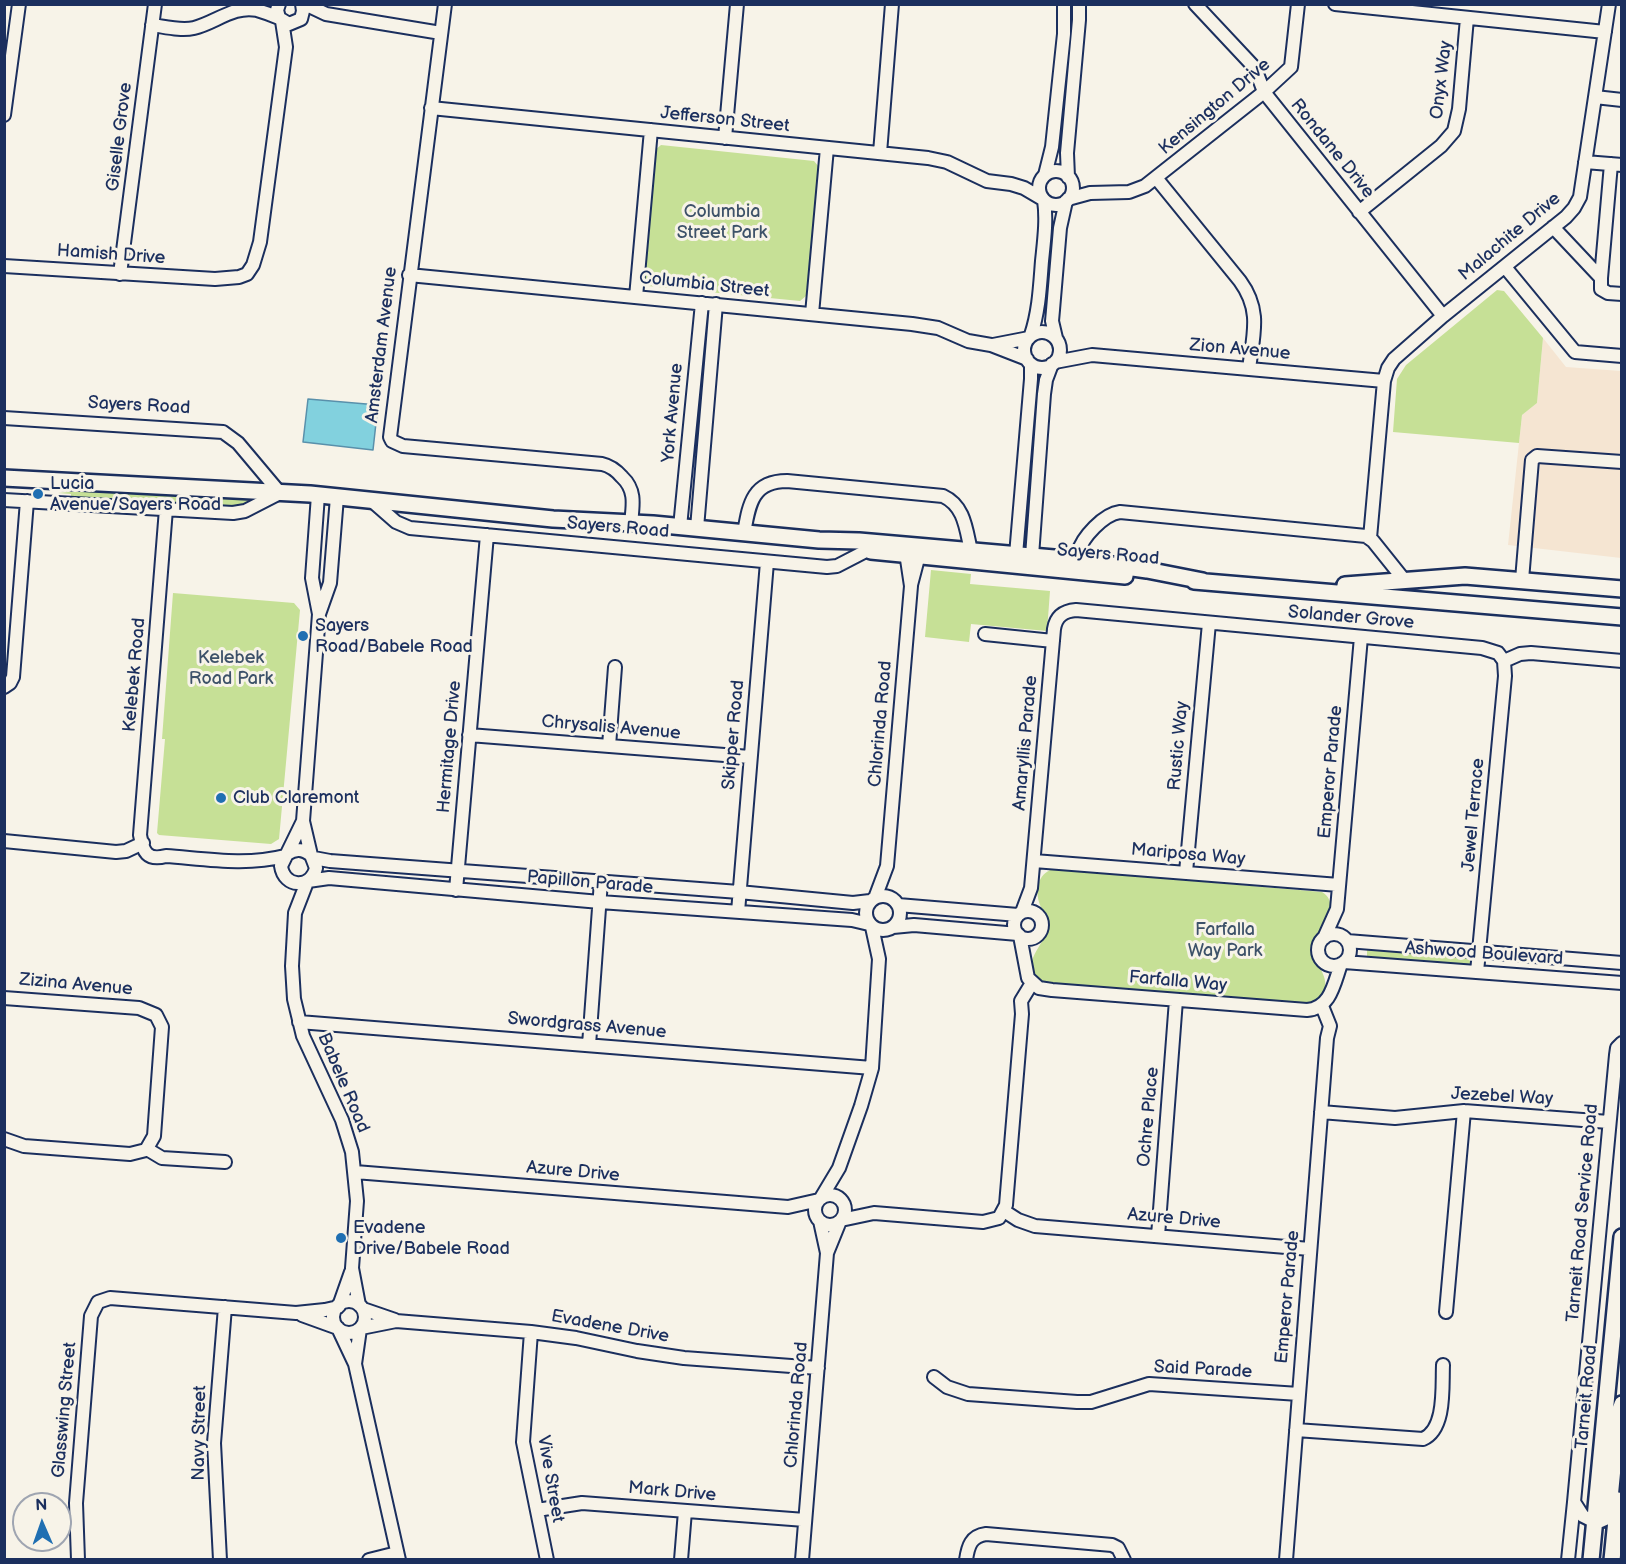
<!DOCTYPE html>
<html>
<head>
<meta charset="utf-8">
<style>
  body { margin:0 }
  #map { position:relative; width:1626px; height:1564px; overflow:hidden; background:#f7f3e8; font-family:"Balsamiq Sans",sans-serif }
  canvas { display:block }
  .frame { position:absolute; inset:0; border:6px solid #1b2f5e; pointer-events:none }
  .north { position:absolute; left:12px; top:1492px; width:60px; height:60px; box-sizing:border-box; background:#f7f3e8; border:2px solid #9fa5b1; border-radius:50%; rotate:358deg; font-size:16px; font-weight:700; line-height:24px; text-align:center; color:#1b2f5e }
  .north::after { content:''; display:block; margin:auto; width:21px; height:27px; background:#1f6fb2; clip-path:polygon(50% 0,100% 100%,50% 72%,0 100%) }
</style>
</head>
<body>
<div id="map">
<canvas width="1626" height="1564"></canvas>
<div class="frame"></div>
<div class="north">N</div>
</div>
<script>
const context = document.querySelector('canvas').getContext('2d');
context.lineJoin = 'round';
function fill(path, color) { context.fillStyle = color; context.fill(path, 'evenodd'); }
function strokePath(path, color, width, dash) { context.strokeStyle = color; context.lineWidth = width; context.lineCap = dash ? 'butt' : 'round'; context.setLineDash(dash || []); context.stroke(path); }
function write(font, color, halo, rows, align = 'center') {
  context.font = font + ' "Balsamiq Sans",sans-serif'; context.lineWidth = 6; context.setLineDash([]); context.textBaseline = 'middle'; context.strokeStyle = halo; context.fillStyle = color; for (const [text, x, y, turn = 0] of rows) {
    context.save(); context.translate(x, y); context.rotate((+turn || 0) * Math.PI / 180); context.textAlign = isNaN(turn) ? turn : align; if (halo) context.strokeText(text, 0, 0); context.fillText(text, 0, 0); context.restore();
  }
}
fill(new Path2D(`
  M 1543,338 L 1566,367 L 1621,371 L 1621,558 L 1508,545 L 1522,415 L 1537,403 Z`), '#f5e5d2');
fill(new Path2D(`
  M 661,145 L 814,161 L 819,167 L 806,296 L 800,301 L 648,286 L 643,280 L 655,150 Z
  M 1497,290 L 1504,291 L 1543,338 L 1537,403 L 1522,415 L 1519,443 L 1393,432 L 1397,379 L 1406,365 Z
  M 90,490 L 254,500 L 255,501 L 242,508 L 71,499 L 71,494 L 58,493 Z
  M 931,570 L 971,574 L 970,584 L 1050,591 L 1047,631 L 971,624 L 969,642 L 925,637 Z
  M 173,593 L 294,603 L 300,610 L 279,839 L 271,844 L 159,835 L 157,833 L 165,739 L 162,739 Z
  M 1053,869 L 1322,892 C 1335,899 1332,918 1325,930 C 1322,935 1316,939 1315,946 C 1310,966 1339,978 1317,1002 L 1301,1004 L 1042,982 C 1016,964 1046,945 1048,927 C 1049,918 1043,913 1040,905 C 1035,891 1037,874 1053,869 Z
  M 1367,948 L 1468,956 L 1471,961 L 1469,965 L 1464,966 L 1367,958 Z`), '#c6e096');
const water = new Path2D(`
  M 308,399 L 378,405 L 373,450 L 303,442 Z`);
fill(water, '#82d1de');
strokePath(water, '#5990ab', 1.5);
const minor = new Path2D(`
  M 279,4 L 277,10 L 279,18 L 289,24 L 301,19 L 303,11 L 302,4
  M 305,4 L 326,14 L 441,33
  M 445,4 L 390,437 L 392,441 L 403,446 L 602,464 C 611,466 616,470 622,477 C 636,490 633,505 631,523
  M 1195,4 L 1255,68 L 1264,92 L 1443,316
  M 1335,4 L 1605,32
  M 152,25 C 166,27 181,31 194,28 C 215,23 234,5 257,10 C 264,12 272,15 279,18
  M 1595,97 L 1622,100
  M 431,108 L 928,158 L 947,162 L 987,181 L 1011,184 L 1024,188 L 1041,198
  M 4,115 L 19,4
  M 725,138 L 737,4
  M 880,153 L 892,4
  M 1585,162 L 1622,165
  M1039 188a17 17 0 1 1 34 0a17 17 0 1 1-34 0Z
  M 1045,175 L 1052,147 L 1064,34 L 1064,4
  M 1068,177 L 1067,153 L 1079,20 L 1079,4
  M 1157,179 L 1240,281 C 1262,311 1253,335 1249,369
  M 1068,199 L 1090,193 L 1129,192 L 1145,186 L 1264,92 L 1291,67 L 1298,4
  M 1359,212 L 1441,146 L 1454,131 L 1459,109 L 1467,18
  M 1553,227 L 1601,278 L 1601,289 L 1608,293 L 1622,294
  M 4,266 L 215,279 L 239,277 L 247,274 L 253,265 L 260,242 L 286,47 L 282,21
  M 1505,267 L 1575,352 L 1622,356
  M 120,274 L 155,4
  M 409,275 L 912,324 L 938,328 L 968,341 L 991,345 L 1027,359
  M 1601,278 L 1611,164
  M 636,297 L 651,130
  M 812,314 L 827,148
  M1024 350a18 18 0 1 1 36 0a18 18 0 1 1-36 0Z
  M 1031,335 C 1039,311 1040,286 1042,261 C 1044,241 1047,220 1044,200
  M 1056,338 L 1052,321 L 1053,310 L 1060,228 L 1066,201
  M 993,345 L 1029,338
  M 1055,362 L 1092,355 L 1384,381
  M 1031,364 L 1031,379 L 1016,555 L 1022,567 L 1032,556 L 1044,394 L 1046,380 L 1052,364
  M 4,418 L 223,432 L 238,443 L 280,493 L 245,511 L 233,513 L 4,500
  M 372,501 L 396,522 L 410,528 L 827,567 L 837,566 L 866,551
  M 166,509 L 140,835 C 143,852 147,861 166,856 C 206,859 246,866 285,856
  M 680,527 L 702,303
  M 697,528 L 716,304
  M 744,533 C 749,505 752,481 787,481 L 943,496 C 965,506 966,530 971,551
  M 1370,538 L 1384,381 L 1388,368 L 1394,359 L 1443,316 L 1566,217 L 1574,208 L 1580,197 L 1609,4
  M 1077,568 C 1077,563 1077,557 1078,553 C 1082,537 1104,514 1120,512 L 1366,536 L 1373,541 L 1405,581
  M 1522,580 L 1532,460 L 1537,456 L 1622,462
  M 911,585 L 921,547
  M 319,614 L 330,583 L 337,497
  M 985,634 L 1053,641
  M 1504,661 L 1520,654 L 1531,653 L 1622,661
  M 4,687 L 10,683 L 13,677 L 27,501
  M 469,735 L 750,757
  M 609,746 L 615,667
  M 303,821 L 311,855
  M 4,841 L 116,852 L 126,851 L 143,843
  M 287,854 C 296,848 303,849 311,855 L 316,868 C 311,889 284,888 281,866 L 303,821 L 319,614 L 312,578 L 318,495
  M 314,858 L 330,861 L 739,892 L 853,903 L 870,901
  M 1034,861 L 1339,885
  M 1186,872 L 1209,623
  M 308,881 L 329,878 L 600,902 L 852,920 L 869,924
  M 307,882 L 295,913 L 292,966 L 294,999 L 303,1036 L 342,1120 L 352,1152 L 357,1201 L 352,1268 L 359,1305
  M 456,890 L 487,535
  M866 913a17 17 0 1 1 34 0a17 17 0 1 1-34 0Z
  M 875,898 L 887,866 L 911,586 L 905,546
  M 898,905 L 1018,915
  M1014 925a14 14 0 1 1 28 0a14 14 0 1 1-28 0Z
  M 738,912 L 767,562
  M 1022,912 L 1031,888 L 1054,629 C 1056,616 1064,611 1076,610 L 1482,648 L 1498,653 L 1504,661
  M 893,927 L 914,925 L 1018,934
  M1318 950a16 16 0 1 1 32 0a16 16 0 1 1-32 0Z
  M 1020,936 L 1028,978 L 1039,988 L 1052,990 L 1307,1010 C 1331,1008 1334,983 1341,964
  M 1324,938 L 1337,909 L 1361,637
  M 1347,941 L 1622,963
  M 1344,962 L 1622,983
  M 1477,972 L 1505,676 L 1504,661
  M 4,998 L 139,1008 L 156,1015 L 162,1027 L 154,1136 L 146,1150 L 130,1154 L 24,1146 L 4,1139
  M 299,1022 L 872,1068
  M 589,1045 L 601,881
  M 1321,1112 L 1395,1118 L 1464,1111 L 1609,1122
  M 147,1149 L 162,1158 L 225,1162
  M 355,1172 L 788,1207 L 819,1200
  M815 1210a15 15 0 1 1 30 0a15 15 0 1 1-30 0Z
  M 821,1198 L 839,1168 L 861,1106 L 872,1068 L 879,959 L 872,927
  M 1004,1211 L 1018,1220 L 1035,1226 L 1310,1249
  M 841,1220 L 874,1213 L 983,1222 L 999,1218 L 1006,1205 L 1022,1014 L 1021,1001 L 1032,983
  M 1158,1236 L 1176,1000
  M 827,1253 L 840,1221
  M333 1317a16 16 0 1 1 32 0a16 16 0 1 1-32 0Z
  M 339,1306 L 351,1272
  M 363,1309 L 395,1320
  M 1446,1312 L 1464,1111
  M 302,1315 L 338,1328
  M 338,1328 L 355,1364 L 399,1560
  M 361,1328 L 396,1321 L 531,1332 L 576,1338 L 637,1351 L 684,1358 L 818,1368
  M 531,1332 L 523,1442 L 547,1560
  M 355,1364 L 360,1329
  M 934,1377 L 947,1387 L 968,1394 L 1077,1402 L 1091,1402 L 1149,1384 L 1299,1394
  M 1296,1430 L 1423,1439 C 1446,1429 1442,1387 1443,1365
  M 537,1510 L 582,1503 L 805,1520
  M 1595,1522 L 1583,1516 L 1574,1502 L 1616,1055 L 1617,1048 L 1622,1043
  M 78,1560 L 76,1503 L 91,1316 L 98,1302 L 110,1298 L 296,1313 L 325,1310 L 338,1307
  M 220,1560 L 214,1443 L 225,1307
  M 369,1560 L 397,1553
  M 681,1560 L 685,1511
  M 802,1560 L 827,1253 L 820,1221
  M 966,1560 C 968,1546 971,1536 986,1534 L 1112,1545 L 1118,1548 L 1124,1560
  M 1286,1560 L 1327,1038 L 1330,1026 L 1322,1006
  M 1568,1560 L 1574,1502`);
const major = new Path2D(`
  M 4,478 L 310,494 L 553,519 L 653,524 L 819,540 L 859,541 L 1077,560 L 1147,570 L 1203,581
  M 871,551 L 1125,576
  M 1194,581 L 1622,617
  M 1345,585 L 1465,576 L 1622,589
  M 1595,1522 L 1604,1518 L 1609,1509 L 1618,1416 L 1622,1404
  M 1591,1560 L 1622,1237
  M 1612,1560 L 1618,1500`);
strokePath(minor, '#1b2f5e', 16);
strokePath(major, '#1b2f5e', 20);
strokePath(minor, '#f7f3e8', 12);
strokePath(major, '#f7f3e8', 15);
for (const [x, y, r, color] of [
  [38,494,6,"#1f6fb2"],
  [303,636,6,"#1f6fb2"],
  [221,798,6,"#1f6fb2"],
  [341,1238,6,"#1f6fb2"]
]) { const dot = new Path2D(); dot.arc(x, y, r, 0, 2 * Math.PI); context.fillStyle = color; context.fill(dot); strokePath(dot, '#f7f3e8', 2); }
write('18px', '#1b2f5e', '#f7f3e8', [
  ["Onyx Way",1442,80,-83],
  ["Kensington Drive",1215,107,-40],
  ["Jefferson Street",725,120,6],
  ["Giselle Grove",120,137,-83],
  ["Rondane Drive",1332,149,51],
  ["Malachite Drive",1510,237,-40],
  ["Hamish Drive",111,255,4],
  ["Columbia Street",704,285,6],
  ["Amsterdam Avenue",382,345,-83],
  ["Zion Avenue",1240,350,5],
  ["Sayers Road",139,406,3],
  ["York Avenue",673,413,-85],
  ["Sayers Road",618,528,5],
  ["Sayers Road",1108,555,5],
  ["Solander Grove",1351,618,5],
  ["Kelebek Road",135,675,-85],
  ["Chlorinda Road",881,724,-85],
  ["Chrysalis Avenue",611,728,5],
  ["Skipper Road",734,735,-85],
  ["Amaryllis Parade",1026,743,-85],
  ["Rustic Way",1179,746,-85],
  ["Hermitage Drive",450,747,-85],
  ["Emperor Parade",1331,772,-85],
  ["Jewel Terrace",1474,815,-85],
  ["Mariposa Way",1188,855,5],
  ["Papillon Parade",590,883,5],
  ["Ashwood Boulevard",1484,954,4],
  ["Farfalla Way",1178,982,5],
  ["Zizina Avenue",76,985,5],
  ["Swordgrass Avenue",587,1026,5],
  ["Babele Road",343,1083,67],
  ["Jezebel Way",1502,1097,3],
  ["Ochre Place",1149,1117,-85],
  ["Azure Drive",573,1172,5],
  ["Tarneit Road Service Road",1583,1213,-85],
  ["Azure Drive",1174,1219,5],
  ["Emperor Parade",1288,1297,-85],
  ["Evadene Drive",610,1327,10],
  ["Said Parade",1203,1370,3],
  ["Tarneit Road",1587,1397,-85],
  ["Chlorinda Road",797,1405,-85],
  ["Glasswing Street",65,1410,-85],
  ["Navy Street",200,1433,-89],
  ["Vive Street",550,1479,80],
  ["Mark Drive",672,1492,5]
]);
write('18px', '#3d5269', '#f7f3e8', [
  ["Columbia",722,212],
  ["Street Park",722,233],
  ["Kelebek",231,658],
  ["Road Park",231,679],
  ["Farfalla",1225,930],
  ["Way Park",1225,951]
]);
write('18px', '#1b2f5e', '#f7f3e8', [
  ["Lucia",50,484],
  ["Avenue/Sayers Road",50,505],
  ["Sayers",315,626],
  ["Road/Babele Road",315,647],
  ["Club Claremont",233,798],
  ["Evadene",353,1228],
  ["Drive/Babele Road",353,1249]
], 'left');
</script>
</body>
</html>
